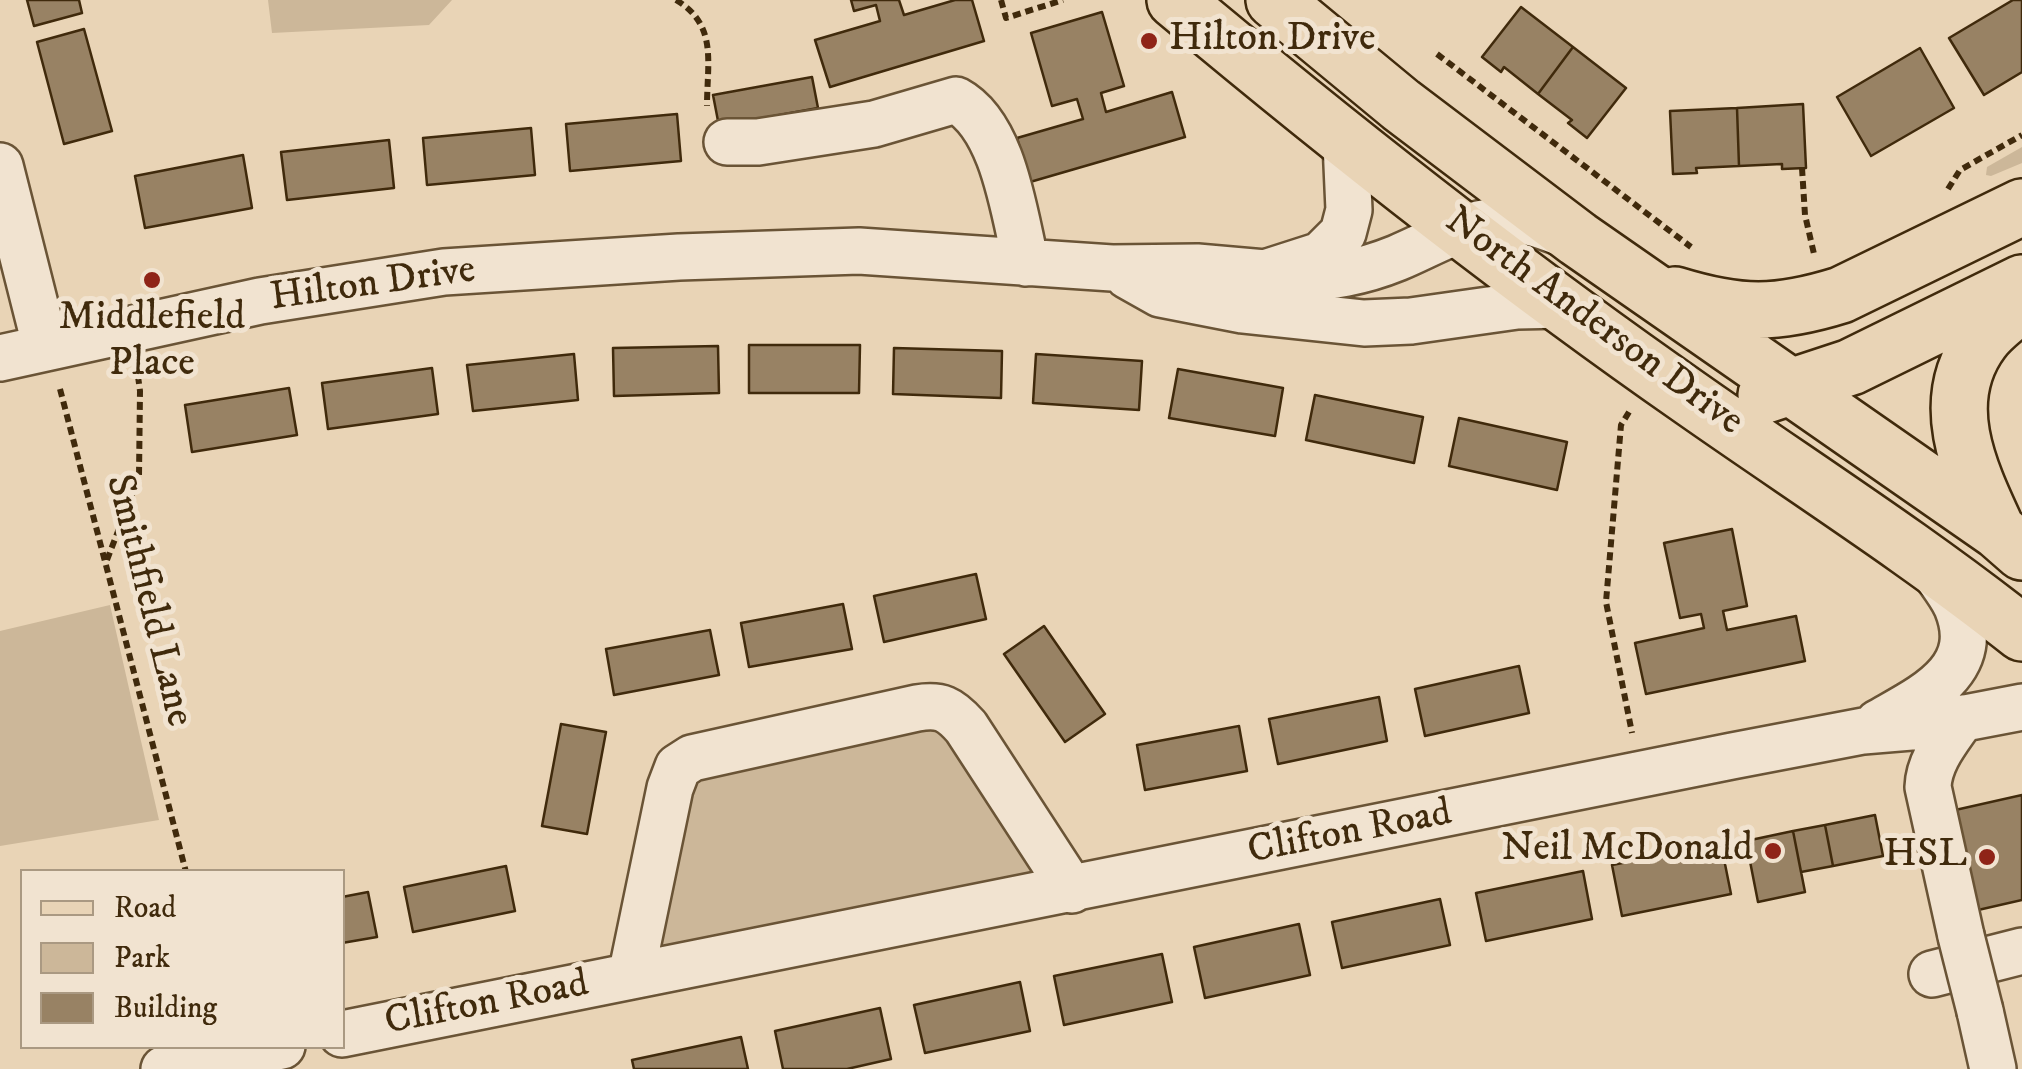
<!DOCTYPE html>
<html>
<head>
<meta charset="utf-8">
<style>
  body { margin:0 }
  #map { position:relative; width:2022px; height:1069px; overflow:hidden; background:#e9d4b6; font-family:"IM FELL DW Pica",serif }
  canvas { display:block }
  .legend { position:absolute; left:20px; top:869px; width:325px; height:180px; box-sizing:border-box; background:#f1e3d0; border:2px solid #aa9982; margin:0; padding:12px 18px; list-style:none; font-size:30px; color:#402a0c }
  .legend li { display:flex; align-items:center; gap:20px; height:50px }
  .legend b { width:50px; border:2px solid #aa9982 }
</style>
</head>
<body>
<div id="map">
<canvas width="2022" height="1069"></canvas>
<ul class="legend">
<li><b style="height:12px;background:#e9d4b6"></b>Road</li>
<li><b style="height:28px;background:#ccb799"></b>Park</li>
<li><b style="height:28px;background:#988264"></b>Building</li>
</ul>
</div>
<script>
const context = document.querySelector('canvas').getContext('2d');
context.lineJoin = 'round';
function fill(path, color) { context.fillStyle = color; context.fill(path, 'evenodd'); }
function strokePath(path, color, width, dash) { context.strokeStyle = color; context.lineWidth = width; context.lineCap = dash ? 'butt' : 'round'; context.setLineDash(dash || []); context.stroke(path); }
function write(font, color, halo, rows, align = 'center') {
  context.font = font + ' "IM FELL DW Pica",serif'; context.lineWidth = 10; context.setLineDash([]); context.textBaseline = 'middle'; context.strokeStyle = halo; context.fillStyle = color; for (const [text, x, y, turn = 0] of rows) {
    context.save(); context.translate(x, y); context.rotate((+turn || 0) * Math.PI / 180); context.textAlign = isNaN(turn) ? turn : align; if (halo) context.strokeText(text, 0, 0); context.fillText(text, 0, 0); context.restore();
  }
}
fill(new Path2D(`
  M 268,0 L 452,0 L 429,25 L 272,33 Z
  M 2022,147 L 2022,163 L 1991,176 L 1986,175 L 1987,167 Z
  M 110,605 L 159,820 L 0,846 L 0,631 Z
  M 937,705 L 1072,890 L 631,976 L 670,788 Z`), '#ccb799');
const building = new Path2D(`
  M 27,0 L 79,0 L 82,13 L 34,26 Z
  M 851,0 L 899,0 L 904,15 L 955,0 L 972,0 L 984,41 L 830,87 L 815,40 L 880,21 L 876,5 L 854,11 Z
  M 2013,0 L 2022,0 L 2022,72 L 1984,95 L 1949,38 Z
  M 1521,7 L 1573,47 L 1538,94 L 1504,67 L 1501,72 L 1482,57 Z
  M 1102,12 L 1124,86 L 1101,93 L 1106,112 L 1172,92 L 1185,137 L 1030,182 L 1017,138 L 1083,119 L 1077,99 L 1052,106 L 1031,33 Z
  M 84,29 L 112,131 L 64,144 L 37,42 Z
  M 1573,47 L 1626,88 L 1587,138 L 1568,123 L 1572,120 L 1538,94 Z
  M 1920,48 L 1954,108 L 1871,156 L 1837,97 Z
  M 812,77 L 818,108 L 719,126 L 713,95 Z
  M 1803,104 L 1806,168 L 1782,169 L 1782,164 L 1739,166 L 1737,108 Z
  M 1737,108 L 1739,166 L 1696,168 L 1697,173 L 1673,174 L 1670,111 Z
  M 677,114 L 681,161 L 570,171 L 566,124 Z
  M 531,128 L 535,175 L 427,185 L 423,138 Z
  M 389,140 L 394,188 L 287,200 L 281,152 Z
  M 243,155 L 252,208 L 145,228 L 135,176 Z
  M 749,345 L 860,345 L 859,393 L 749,393 Z
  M 718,346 L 719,393 L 614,396 L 613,348 Z
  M 894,348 L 1002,351 L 1001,398 L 893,394 Z
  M 574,354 L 578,400 L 473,411 L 467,365 Z
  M 1036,354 L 1142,361 L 1139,410 L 1033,403 Z
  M 432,368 L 438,414 L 328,429 L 322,383 Z
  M 1178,369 L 1283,388 L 1275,436 L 1169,418 Z
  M 289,388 L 297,435 L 192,452 L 185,405 Z
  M 1315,395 L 1423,417 L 1414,463 L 1306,440 Z
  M 1459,418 L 1567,442 L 1557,490 L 1449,466 Z
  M 1732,529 L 1747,606 L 1723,611 L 1727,630 L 1796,616 L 1805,661 L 1646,694 L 1635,643 L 1704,628 L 1701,614 L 1680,618 L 1664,543 Z
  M 976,574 L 986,619 L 884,642 L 874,596 Z
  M 843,604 L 852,649 L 749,667 L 741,623 Z
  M 1044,626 L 1105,714 L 1065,742 L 1004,654 Z
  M 710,630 L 719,675 L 614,695 L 606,649 Z
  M 1519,666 L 1529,713 L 1425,736 L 1415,689 Z
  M 1379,697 L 1387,741 L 1278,764 L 1269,719 Z
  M 561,724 L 606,732 L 587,834 L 542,826 Z
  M 1239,726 L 1247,771 L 1145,790 L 1137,745 Z
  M 2022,795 L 2022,900 L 1965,913 L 1942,813 Z
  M 1875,815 L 1883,856 L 1833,866 L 1825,825 Z
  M 1825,825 L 1833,866 L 1801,872 L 1793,831 Z
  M 1793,831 L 1805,892 L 1758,902 L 1746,841 Z
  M 1721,844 L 1731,894 L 1622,916 L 1612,865 Z
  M 506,866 L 515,911 L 413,932 L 404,887 Z
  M 1583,871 L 1592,919 L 1486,941 L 1476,893 Z
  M 368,892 L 377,937 L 342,943 L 342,897 Z
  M 1440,899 L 1450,945 L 1342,968 L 1332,922 Z
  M 1299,924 L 1310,975 L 1205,998 L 1194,947 Z
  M 1162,954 L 1172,1002 L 1064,1025 L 1054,976 Z
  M 1020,982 L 1030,1031 L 925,1053 L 914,1005 Z
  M 880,1008 L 891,1059 L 847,1069 L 783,1069 L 775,1031 Z
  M 741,1037 L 748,1069 L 634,1069 L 632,1060 Z`);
fill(building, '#988264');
strokePath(building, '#402a0c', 2.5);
const minor = new Path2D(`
  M 727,142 L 758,142 L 874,124 L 956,100 C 1004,126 1014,214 1026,263
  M 0,166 L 46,348
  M 1128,276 L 1160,294 L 1242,310 L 1364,323 L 1411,321 L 1517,306 L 1563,305
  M 1292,276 C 1326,280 1365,271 1397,258 C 1438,241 1473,216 1521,221 C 1536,222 1551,229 1565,234
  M 0,358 L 260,301 L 444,272 L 679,257 L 859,251 L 1112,268 L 1197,267 L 1265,273 L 1321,255 L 1343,233 L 1349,210 L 1346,143
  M 1878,723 C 1923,697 1983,671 1957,607 C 1951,593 1939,579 1931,567
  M 1961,936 L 1928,787 C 1929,760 1948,739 1962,718
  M 1932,974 L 2022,951
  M 631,976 L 670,788 L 678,767 L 692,758 L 917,708 C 941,704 950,709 966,727 L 1072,890
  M 1980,1011 L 1993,1069
  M 342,1034 L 1732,756 L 1863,731 L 1923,726 L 2022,707
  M 164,1069 L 282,1046`);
const major = new Path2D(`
  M 1175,0 C 1341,139 1511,273 1689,397 C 1800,475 1915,548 2022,633
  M 1274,0 L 1401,105 L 1578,239 L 1998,531 L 2022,552
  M 1675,295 C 1740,315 1777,315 1841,295 L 2022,207
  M 1766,395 L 1851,367 L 2022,283
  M 1997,530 C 1969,470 1936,401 1982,340 C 1992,326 2009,315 2022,303`);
strokePath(minor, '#6a5436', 50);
strokePath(major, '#402a0c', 60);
strokePath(new Path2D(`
  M 676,0 C 718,25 707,62 707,106
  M 1001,0 L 1006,18 L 1063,0
  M 1437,54 L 1691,247
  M 1802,168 L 1805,215 L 1814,254
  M 1948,189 L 1960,170 L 2022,135
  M 60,389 L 186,872
  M 1629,412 L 1621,425 L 1606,602 L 1632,733
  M 107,560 L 139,476 L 140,391 L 137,369`), '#402a0c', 6, [8, 5]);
strokePath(minor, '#f1e3d0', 45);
strokePath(major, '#e9d4b6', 55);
const minorBridge = new Path2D(`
  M 1961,936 L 1980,1011`);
strokePath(minorBridge, '#6a5436', 50, []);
strokePath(minorBridge, '#f1e3d0', 45);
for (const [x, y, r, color] of [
  [1149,41,10,"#8f2418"],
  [152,280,10,"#8f2418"],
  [1773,851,10,"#8f2418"],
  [1987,857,10,"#8f2418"]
]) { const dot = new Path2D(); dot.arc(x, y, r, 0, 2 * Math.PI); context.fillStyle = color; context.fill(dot); strokePath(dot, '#f1e3d0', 4); }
write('40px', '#402a0c', '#f1e3d0', [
  ["Hilton Drive",1169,41,"left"],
  ["Middlefield",152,320,"center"],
  ["Place",152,366,"center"],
  ["Neil McDonald",1753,851],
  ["HSL",1967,857]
], 'right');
write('40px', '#402a0c', '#f1e3d0', [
  ["Hilton Drive",373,286,-8],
  ["North Anderson Drive",1593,323,36],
  ["Smithfield Lane",147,601,76],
  ["Clifton Road",1350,834,-11],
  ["Clifton Road",487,1005,-11]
]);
</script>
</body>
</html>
